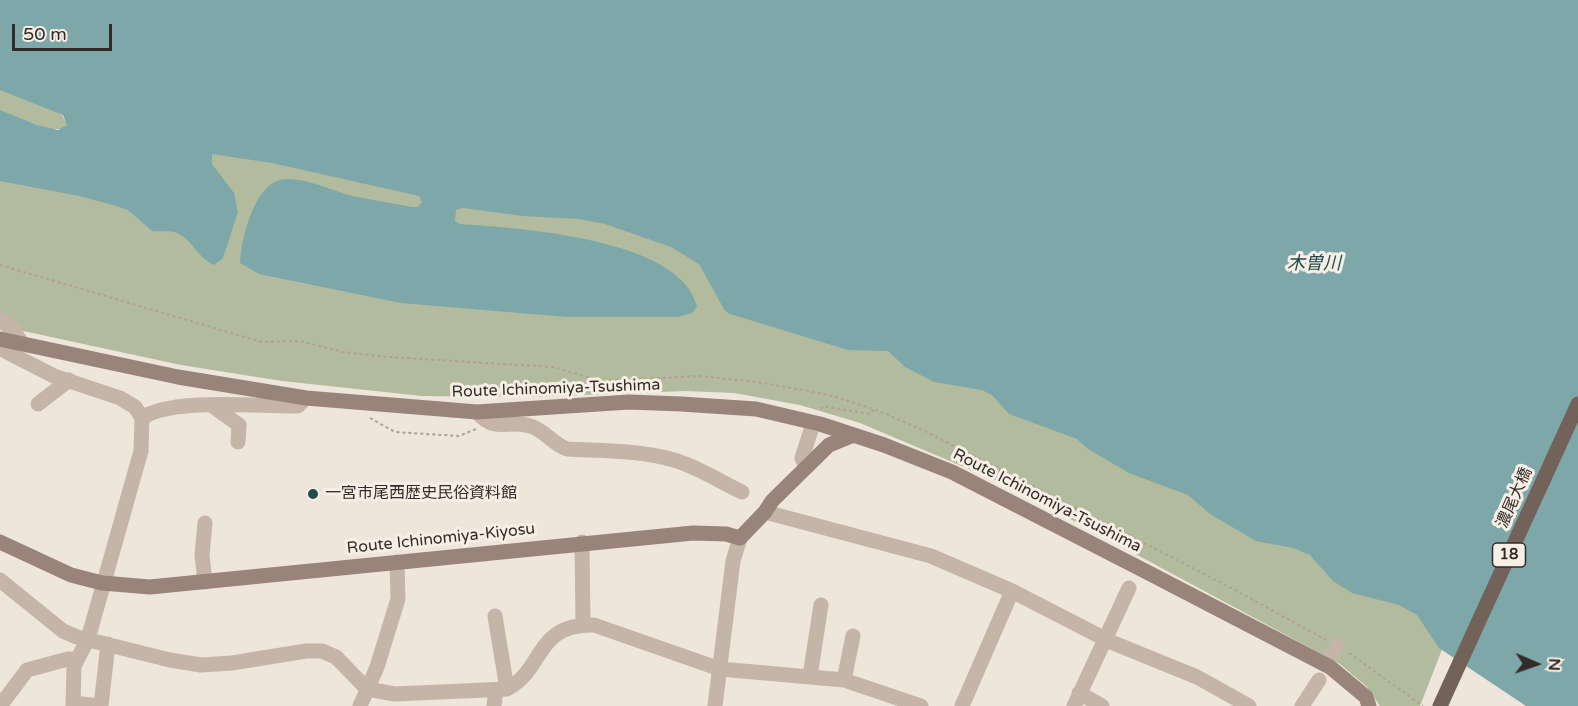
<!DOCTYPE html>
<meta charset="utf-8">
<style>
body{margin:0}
#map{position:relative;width:1578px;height:706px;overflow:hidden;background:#eee5db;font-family:"Varela Round",sans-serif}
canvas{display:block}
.north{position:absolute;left:1506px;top:634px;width:60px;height:60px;-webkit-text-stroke:4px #f7efe6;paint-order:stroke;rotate:92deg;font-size:16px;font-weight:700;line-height:24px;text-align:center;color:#332b27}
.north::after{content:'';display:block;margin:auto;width:21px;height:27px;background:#332b27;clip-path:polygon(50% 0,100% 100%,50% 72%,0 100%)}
.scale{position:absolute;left:12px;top:24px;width:100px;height:27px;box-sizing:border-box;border:3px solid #332b27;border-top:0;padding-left:8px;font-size:18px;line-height:21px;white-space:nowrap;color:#332b27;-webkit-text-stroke:4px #f7efe6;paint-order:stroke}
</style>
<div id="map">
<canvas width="1578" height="706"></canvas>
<div class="north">N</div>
<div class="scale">50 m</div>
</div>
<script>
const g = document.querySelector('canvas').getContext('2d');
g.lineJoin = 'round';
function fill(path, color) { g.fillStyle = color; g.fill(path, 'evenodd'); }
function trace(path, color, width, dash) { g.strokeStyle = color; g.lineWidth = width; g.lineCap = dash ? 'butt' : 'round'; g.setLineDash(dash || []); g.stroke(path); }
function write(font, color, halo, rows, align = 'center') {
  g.font = font + ' "Varela Round","Noto Sans JP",sans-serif'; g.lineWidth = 6; g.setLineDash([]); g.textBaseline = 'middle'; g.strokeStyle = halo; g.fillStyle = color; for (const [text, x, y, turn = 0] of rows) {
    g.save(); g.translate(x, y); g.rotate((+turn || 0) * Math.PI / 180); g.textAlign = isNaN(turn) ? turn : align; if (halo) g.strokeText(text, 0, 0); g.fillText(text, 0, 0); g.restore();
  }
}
const green = new Path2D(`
 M0,81L62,115L67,124L64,129H49L0,113Z
 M205,145L414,185L452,224L451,214L460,204L593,206L936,365L1290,536L1404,604L1417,612L1443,647L1420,706H1380L1367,687L1340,664L1009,486L860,423L800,405L734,393L685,391L528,397L422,396L282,381L181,365L0,326V161L206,169Z`);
const water = new Path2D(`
 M0,0H1578V706H1526L1439,648L1417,615L1399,605L1352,593L1333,581L1310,555L1293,548L1256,541L1210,514L1188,495L1129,473L1088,449L1077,439L1009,414L992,395L982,390L934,382L905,367L888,351L848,350L730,314L725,311L699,264L671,247L605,224L579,219L523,216L463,208L456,210L455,221L460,224C518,228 682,238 697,307L692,313L678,317H567L401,303L259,274L240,263C241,240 254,186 280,180C299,175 333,191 352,196C372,200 392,203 412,207H418L422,202L419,196L272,163L212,154V164L234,193L238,212L223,258L214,265C198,258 192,239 177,233C169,230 160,232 152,231L128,210L113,205L79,196L0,181V110L37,125L58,130L67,125L63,115L0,90Z`);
const path = new Path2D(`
 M0,265L262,342L300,341L343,352L389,357L553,367L601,381L700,376L757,382L825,394L874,409L927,432L1235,590L1326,640
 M821,409L823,406L870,414L874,409
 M370,418L395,432L459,436L476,429
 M1349,653L1423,706`);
const minor = new Path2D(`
 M0,320L14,331L21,342
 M0,344L5,351L54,376L120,398L135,407L142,418L141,451L88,639L74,666L73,706
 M38,404L69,380
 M211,405L239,425L238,442
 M477,412C496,434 508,419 530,426C545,430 552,444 567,449C601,451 641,450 674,460C698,467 719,481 742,492
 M142,418C172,397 259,407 298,406L306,398
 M806,467L802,458L811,430
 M765,512L931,556L1012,591L1111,642L1197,677L1249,706
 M205,523L202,555L205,582
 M582,542L583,624
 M0,580L63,631L77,637L170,660L201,665L232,663L306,651H322L336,657L367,689L395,694L507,689C546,668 534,624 594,625L720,669L844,680L921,706
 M495,616L507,689
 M1332,654L1337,646
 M810,676L821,605
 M844,680L853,636
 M1079,693L1102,706
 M73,703L99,706
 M0,706L27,670L68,659H77
 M101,706L108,644
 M360,706L377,667L398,599L397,562
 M494,706L496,690
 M962,706L1012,591
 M1074,706L1129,588
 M1302,706L1319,680`);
const tertiary = new Path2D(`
 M715,706L733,561L740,538`);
const secondary = new Path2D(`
 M0,339L178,377L306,398L477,412L629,402L681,404L756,409L820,424L884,445L952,472L1143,570L1330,667L1366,697L1369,706
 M0,542L71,575L102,583L150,587L693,533L726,534L740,538L765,512L772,501L829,445L851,436`);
const primary = new Path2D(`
 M1440,706L1578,404`);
const markers = [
 [313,494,6,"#224d4f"]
];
const shields = [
 [1509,555,33]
];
const shieldNames = [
 ["18",1509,555]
];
const streetNames = [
 ["Route Ichinomiya-Tsushima",556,389,-2],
 ["濃尾大橋",1515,498,-66],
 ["Route Ichinomiya-Tsushima",1047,501,27],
 ["Route Ichinomiya-Kiyosu",441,539,-6]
];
const poiNames = [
 ["一宮市尾西歴史民俗資料館",325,494]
];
const waterNames = [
 ["木曽川",1314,264]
];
fill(green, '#b2bb9d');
fill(water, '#7da7a8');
trace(path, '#b09f93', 2, [3, 3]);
trace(minor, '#c5b5a8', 15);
trace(tertiary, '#c5b5a8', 15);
trace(secondary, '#98847a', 15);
trace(primary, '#73625a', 15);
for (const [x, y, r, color] of markers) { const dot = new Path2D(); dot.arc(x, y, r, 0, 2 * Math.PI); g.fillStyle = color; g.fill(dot); trace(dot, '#f7efe6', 2); }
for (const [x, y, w] of shields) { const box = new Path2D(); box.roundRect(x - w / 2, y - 12, w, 24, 4.5); g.fillStyle = '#f7efe6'; g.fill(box); trace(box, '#332b27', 1.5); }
write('bold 15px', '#332b27', null, shieldNames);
write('16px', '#332b27', '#f7efe6', streetNames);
write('16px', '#332b27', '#f7efe6', poiNames, 'left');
write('italic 18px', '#224d4f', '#f7efe6', waterNames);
</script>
